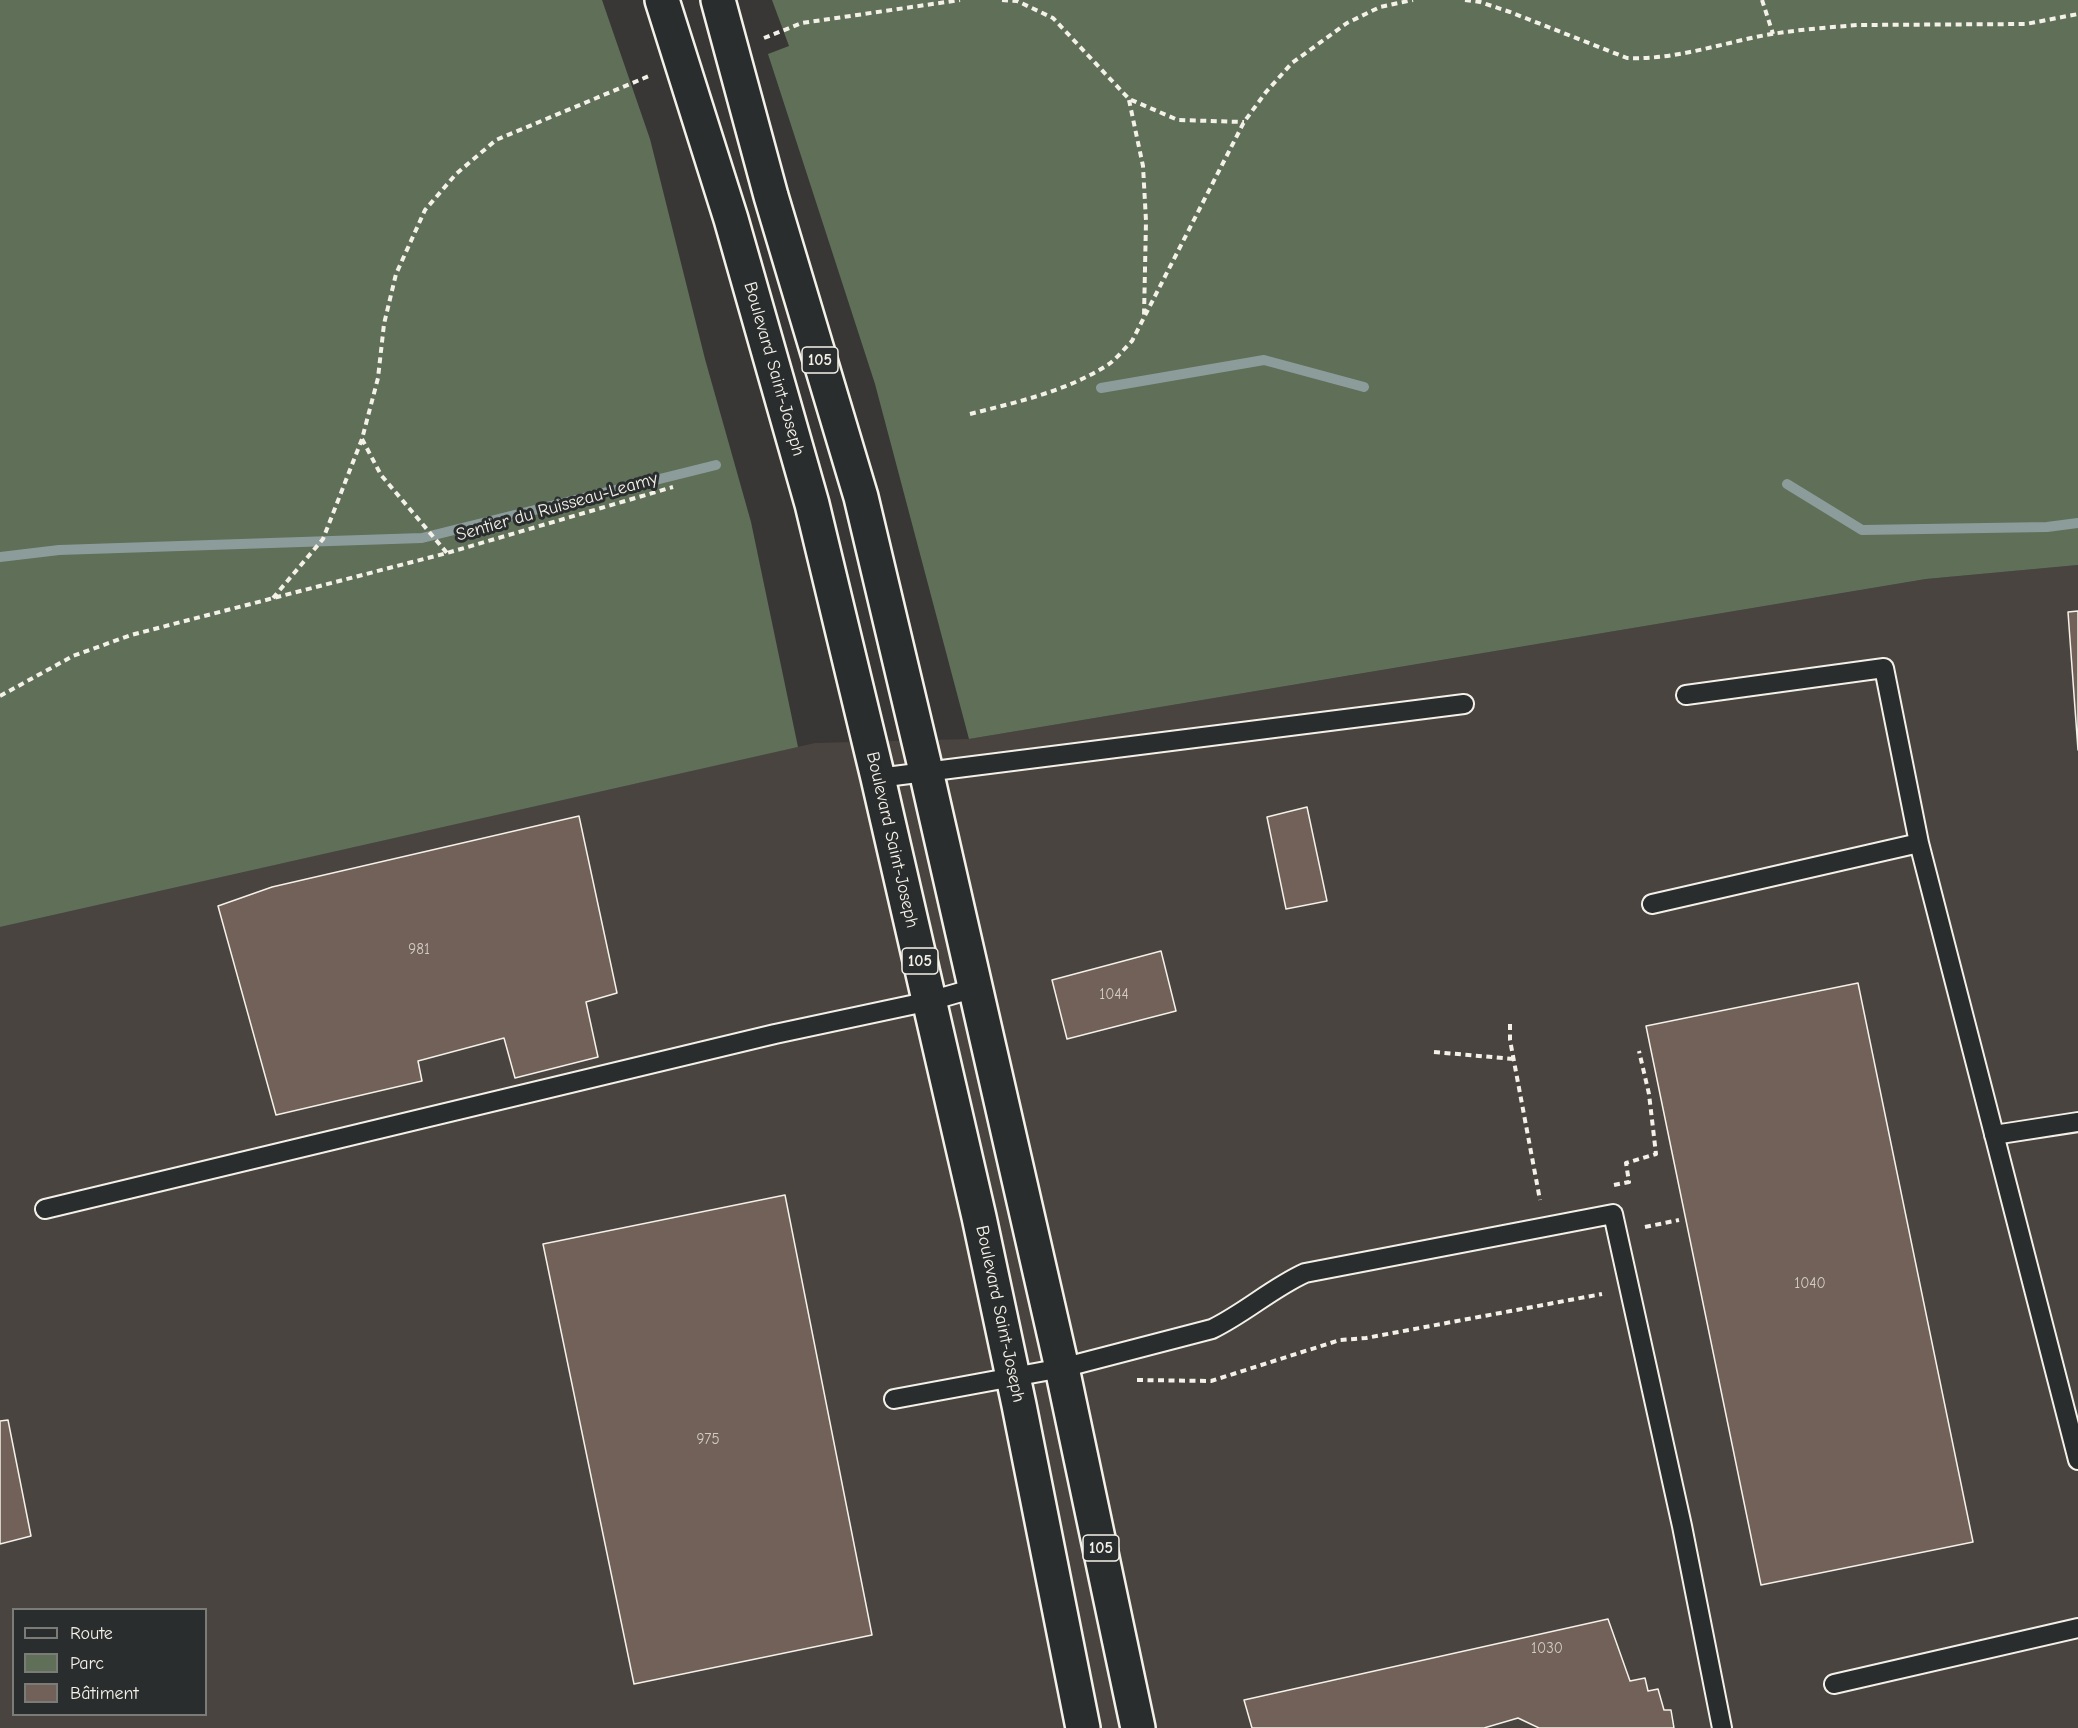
<!DOCTYPE html>
<meta charset="utf-8">
<style>
body{margin:0}
#map{position:relative;width:2078px;height:1728px;overflow:hidden;background:#383736;font-family:"Comic Neue",sans-serif}
canvas{display:block}
.legend{position:absolute;left:12px;top:1608px;width:195px;height:108px;box-sizing:border-box;background:#2a2d2e;border:2px solid #7b7b78;margin:0;padding:8px 10px;list-style:none;font-size:18px;color:#f4f1e8}
.legend li{display:flex;align-items:center;gap:12px;height:30px}
.legend b{width:30px;border:2px solid #7b7b78}
</style>
<div id="map">
<canvas width="2078" height="1728"></canvas>
<ul class="legend">
<li><b style="height:8px;background:#2a2d2e"></b>Route</li>
<li><b style="height:16px;background:#5f6f58"></b>Parc</li>
<li><b style="height:16px;background:#716158"></b>Bâtiment</li>
</ul>
</div>
<script>
const g = document.querySelector('canvas').getContext('2d');
g.lineJoin = 'round';
function fill(path, color) { g.fillStyle = color; g.fill(path, 'evenodd'); }
function trace(path, color, width, dash) { g.strokeStyle = color; g.lineWidth = width; g.lineCap = dash ? 'butt' : 'round'; g.setLineDash(dash || []); g.stroke(path); }
function write(font, color, halo, rows, align = 'center') {
  g.font = font + ' "Comic Neue",sans-serif'; g.lineWidth = 6; g.setLineDash([]); g.textBaseline = 'middle'; g.strokeStyle = halo; g.fillStyle = color; for (const [text, x, y, turn = 0] of rows) {
    g.save(); g.translate(x, y); g.rotate((+turn || 0) * Math.PI / 180); g.textAlign = isNaN(turn) ? turn : align; if (halo) g.strokeText(text, 0, 0); g.fillText(text, 0, 0); g.restore();
  }
}
const built = new Path2D(`
 M2078,565V1728H0V927L815,743L969,739L1926,579ZM14,1610H206V1714H14Z`);
const green = new Path2D(`
 M0,0H602L650,139L705,359L751,522L798,747L0,927Z
 M772,0H2078V565L1926,579L969,739L875,384L768,54L789,46Z`);
const stream = new Path2D(`
 M1101,388L1264,360L1364,387
 M1787,484L1862,530L2047,527L2078,523
 M0,557L59,550L422,538L716,465`);
const building = new Path2D(`
 M2078,611V750L2068,612Z
 M1307,807L1327,901L1286,909L1267,817Z
 M579,816L617,993L586,1002L598,1057L515,1078L504,1038L418,1061L422,1081L276,1115L218,906L272,887Z
 M1161,951L1176,1011L1067,1039L1052,980Z
 M1858,983L1973,1542L1761,1585L1646,1026Z
 M785,1195L872,1635L634,1684L543,1244Z
 M8,1420L31,1536L0,1544V1421Z
 M1608,1619L1630,1681L1645,1678L1648,1691L1658,1689L1664,1710H1671L1674,1728H1539L1518,1718L1484,1728H1252L1244,1700Z`);
const path = new Path2D(`
 M1002,0L1017,1L1053,18L1129,99L1178,120L1244,122
 M1465,0L1480,2L1510,12L1627,58C1671,60 1713,46 1756,37C1789,30 1824,28 1857,25L2026,24L2078,14
 M1762,0L1773,34
 M764,38L802,23L960,0
 M1129,100L1143,166L1146,221L1144,316
 M970,414C1017,402 1068,391 1109,364C1117,358 1124,349 1132,341L1244,122L1266,92L1292,63L1347,23L1380,7L1413,0
 M362,439L381,475L447,553
 M273,598L323,539L362,439L378,378L384,324L396,274L425,210L456,174L496,140L649,76
 M0,696L73,656L131,635L447,553L673,487
 M1510,1024V1040L1540,1200
 M1434,1052L1514,1059
 M1614,1185L1629,1182L1626,1163L1656,1154L1649,1094L1639,1051
 M1645,1227L1679,1220
 M1137,1380L1211,1381L1340,1340L1366,1338L1602,1294`);
const lane = new Path2D(`
 M1686,695L1884,668L1919,843
 M878,778L1464,704
 M1652,904L1919,843L2078,1460
 M1994,1135L2078,1122
 M45,1209L775,1034L930,1001L975,988
 M894,1399L1062,1368L1212,1329C1245,1313 1272,1288 1305,1273L1613,1214L1682,1526L1722,1728
 M1834,1684L2078,1628`);
const primary = new Path2D(`
 M662,0L731,219L812,504L878,778L979,1217L1019,1405L1083,1728
 M718,0L771,196L861,497L926,771L1062,1368L1138,1728`);
const numberNames = [
 ["981",419,950],
 ["1044",1114,995],
 ["1040",1810,1284],
 ["975",708,1440],
 ["1030",1547,1649]
];
const shields = [
 [820,360,36],
 [920,961,36],
 [1101,1548,36]
];
const shieldNames = [
 ["105",820,360],
 ["105",920,961],
 ["105",1101,1548]
];
const streetNames = [
 ["Boulevard Saint-Joseph",774,369,74],
 ["Sentier du Ruisseau-Leamy",557,507,-16],
 ["Boulevard Saint-Joseph",892,840,77],
 ["Boulevard Saint-Joseph",1000,1314,78]
];
fill(built, '#494440');
fill(green, '#5f6f58');
trace(stream, '#8c9c9b', 10);
fill(building, '#716158');
trace(building, '#f4f1e8', 1.5);
trace(lane, '#f4f1e8', 22);
trace(primary, '#f4f1e8', 38);
trace(path, '#f4f1e8', 4, [6, 4.5]);
trace(lane, '#2a2d2e', 18);
trace(primary, '#2a2d2e', 33);
write('15px', '#d3cdc4', null, numberNames);
for (const [x, y, w] of shields) { const box = new Path2D(); box.roundRect(x - w / 2, y - 13, w, 26, 4.5); g.fillStyle = '#2a2d2e'; g.fill(box); trace(box, '#f4f1e8', 1.5); }
write('bold 16px', '#f4f1e8', null, shieldNames);
write('18px', '#f4f1e8', '#2a2d2e', streetNames);
</script>
